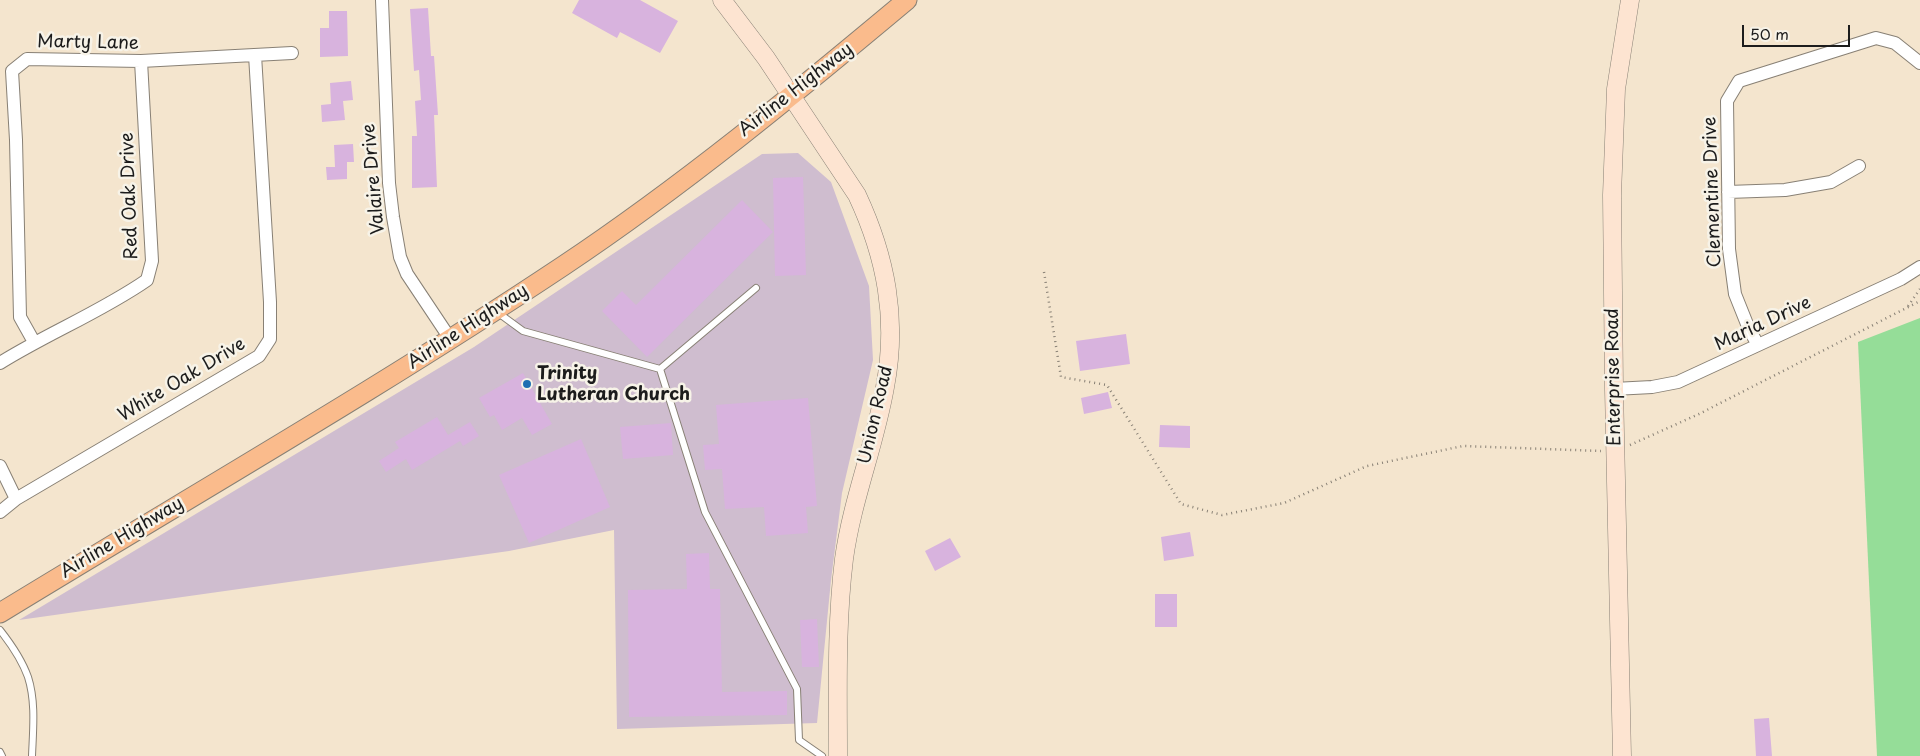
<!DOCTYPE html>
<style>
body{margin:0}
#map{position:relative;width:1920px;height:756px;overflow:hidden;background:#f4e5ce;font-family:"Playpen Sans",sans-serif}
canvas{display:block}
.scale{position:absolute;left:1742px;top:25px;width:108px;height:22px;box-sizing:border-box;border:2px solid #1c1c1c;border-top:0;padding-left:6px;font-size:15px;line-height:18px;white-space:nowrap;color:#1c1c1c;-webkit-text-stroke:4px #f7f3e8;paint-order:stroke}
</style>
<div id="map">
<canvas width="1920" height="756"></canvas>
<div class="scale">50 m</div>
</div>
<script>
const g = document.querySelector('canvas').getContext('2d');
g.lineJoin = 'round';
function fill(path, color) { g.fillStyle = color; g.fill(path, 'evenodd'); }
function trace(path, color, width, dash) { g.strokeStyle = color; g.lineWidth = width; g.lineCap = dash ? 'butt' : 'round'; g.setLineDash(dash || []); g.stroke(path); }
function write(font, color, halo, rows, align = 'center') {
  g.font = font + ' "Playpen Sans",sans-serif'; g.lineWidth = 5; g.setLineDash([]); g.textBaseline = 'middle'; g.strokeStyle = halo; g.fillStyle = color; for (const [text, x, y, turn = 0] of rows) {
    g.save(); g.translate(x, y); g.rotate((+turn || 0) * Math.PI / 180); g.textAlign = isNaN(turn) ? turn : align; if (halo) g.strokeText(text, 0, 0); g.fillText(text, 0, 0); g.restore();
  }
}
const industrial = new Path2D(`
 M798,153L831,182L869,286L873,360L842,493L831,580L817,723L617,729L614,530L509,551L19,620L474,347L762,154Z`);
const green = new Path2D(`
 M1920,318V756H1877L1858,342Z`);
const building = new Path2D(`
 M579,0H640L678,21L660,53L620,32L617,38L572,13Z
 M428,8L431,56H434L438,115H434L437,187L412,188V136H417L415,101L421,100L419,70L414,71L410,9Z
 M329,11H347L348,56L320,57V28H329Z
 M351,81L353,100L343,101L345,120L322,122L321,105L331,104L330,83Z
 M353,144L354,162H347V179L327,180L326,167H335L334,145Z
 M803,177L806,275L775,276L773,178Z
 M742,200L773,232L647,357L602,311L622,291L636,305Z
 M1126,334L1130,364L1080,371L1076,341Z
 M523,373L552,424L532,435L522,418L502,430L494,415L490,417L479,398Z
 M1108,392L1112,408L1084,414L1081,398Z
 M808,398L817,506L806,507L808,533L766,536L764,507L725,509L722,469L705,470L703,445L719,444L716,405Z
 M437,417L448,435L470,422L479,436L463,446L460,441L412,470L406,459L386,472L379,461L399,448L395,442Z
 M671,423L673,455L623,459L620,427Z
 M1160,425L1190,426V448L1159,447Z
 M581,439L610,507L529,543L499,475Z
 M1190,532L1194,556L1164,561L1161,537Z
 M950,538L961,557L935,571L925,551Z
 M709,553L710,589H720L722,692L787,691V715L629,717L628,590L687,589L686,554Z
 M1155,594H1177V627H1155Z
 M817,619L819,667H802L800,620Z
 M1769,718L1772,756H1756L1754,719Z`);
const path = new Path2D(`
 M1044,272L1061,377L1107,385L1181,504L1222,515L1284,503L1367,466L1463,446L1601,451
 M1908,306L1920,289
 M1630,445L1699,414L1920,301`);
const lane = new Path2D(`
 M497,312L523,331L660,369L705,512L797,689L799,740L822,756
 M660,369L756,288
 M0,630C11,644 22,660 28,677C36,702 33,730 32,756
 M0,752L2,756`);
const street = new Path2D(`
 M382,0L389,183L393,217L400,257L407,274L451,340
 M1728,192L1785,190L1831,182L1859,166
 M34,342L20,317L16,140L12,71L27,59L141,61L292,53
 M1758,345L1749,329L1735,294L1729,249L1727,101L1739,81L1876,38L1895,43L1920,63
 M0,363C48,333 101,312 147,280L152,261L141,61
 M1614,389L1652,387L1678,382L1901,279L1920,267
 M0,466L16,499
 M0,512L16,499L259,356L270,339V302L255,55`);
const secondary = new Path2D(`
 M722,0L766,58L857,195C886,257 898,319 885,387C875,445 852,500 844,559C836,624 838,691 838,756
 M1622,756L1614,389L1612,195L1616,89L1630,0`);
const primary = new Path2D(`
 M0,613C188,498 380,388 563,266C683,186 797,92 907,0`);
const markers = [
 [527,384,5,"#1f6fb2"]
];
const streetNames = [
 ["Marty Lane",88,43,1],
 ["Airline Highway",796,90,-38],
 ["Valaire Drive",374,179,-95],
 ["Clementine Drive",1713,192,-92],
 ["Red Oak Drive",130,196,-92],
 ["Maria Drive",1763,324,-25],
 ["Airline Highway",468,327,-33],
 ["Enterprise Road",1614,377,-91],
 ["White Oak Drive",182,380,-31],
 ["Union Road",876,415,-77],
 ["Airline Highway",122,538,-31]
];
const poiNames = [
 ["Trinity",537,374],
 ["Lutheran Church",537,395]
];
fill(industrial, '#cfbdcf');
fill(green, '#95dd98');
fill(building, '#d8b3de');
trace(lane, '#888075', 8);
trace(street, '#888075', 14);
trace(secondary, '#888075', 19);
trace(primary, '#888075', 21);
trace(path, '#888075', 2.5, [1, 4]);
trace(lane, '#fff', 6);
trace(street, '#fff', 12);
trace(secondary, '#fde4d1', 18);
trace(primary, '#fabb8c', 19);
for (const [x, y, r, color] of markers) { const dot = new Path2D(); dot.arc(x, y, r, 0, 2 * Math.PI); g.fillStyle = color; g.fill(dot); trace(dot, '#f7f3e8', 2); }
write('18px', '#1c1c1c', '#f7f3e8', streetNames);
write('bold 18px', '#1c1c1c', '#f7f3e8', poiNames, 'left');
</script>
